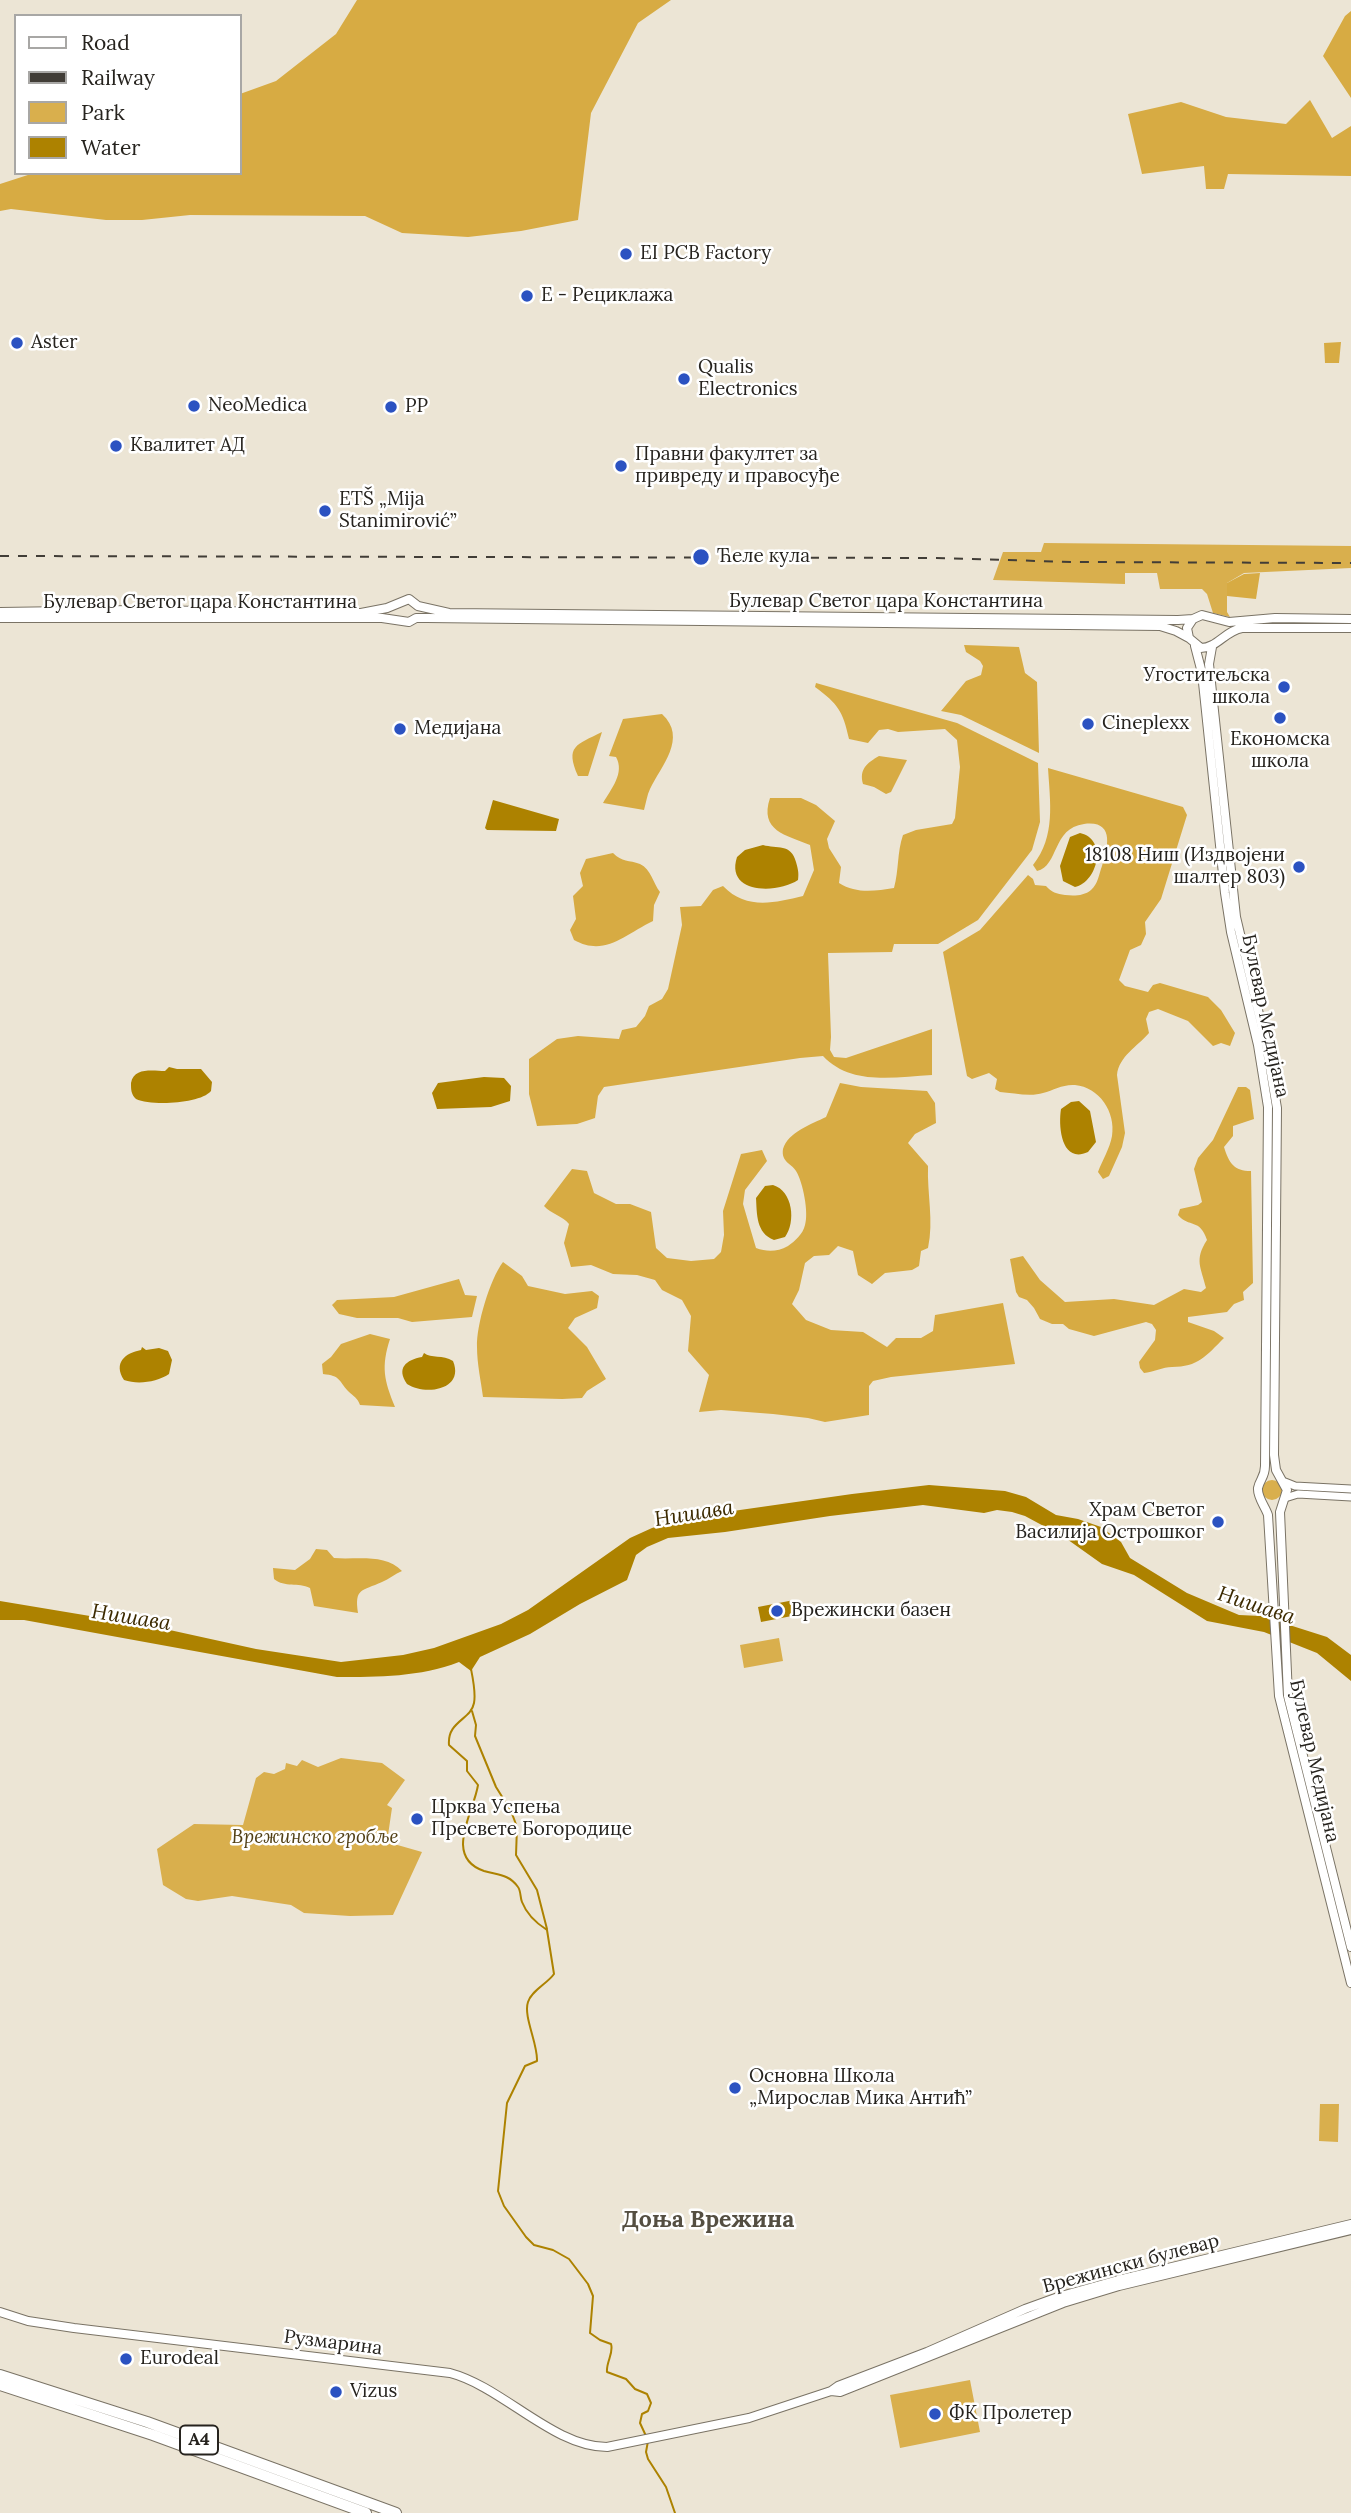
<!DOCTYPE html>
<meta charset="utf-8">
<style>
body{margin:0}
#map{position:relative;width:1351px;height:2513px;overflow:hidden;background:#ece5d5;font-family:Lora,serif}
canvas{display:block}
.legend{position:absolute;left:14px;top:14px;width:228px;height:161px;box-sizing:border-box;background:#fff;border:2px solid #a8a7a5;margin:0;padding:9px 12px;list-style:none;font-size:21px;color:#26231e}
.legend li{display:flex;align-items:center;gap:14px;height:35px}
.legend b{width:35px;border:2px solid #a8a7a5}
</style>
<div id="map">
<canvas width="1351" height="2513"></canvas>
<ul class="legend">
<li><b style="height:9px;background:#fff"></b>Road</li>
<li><b style="height:9px;background:#413d37"></b>Railway</li>
<li><b style="height:19px;background:#d9af4d"></b>Park</li>
<li><b style="height:19px;background:#ad8200"></b>Water</li>
</ul>
</div>
<script>
const g = document.querySelector('canvas').getContext('2d');
g.lineJoin = 'round';
function fill(path, color) { g.fillStyle = color; g.fill(path, 'evenodd'); }
function trace(path, color, width, dash) { g.strokeStyle = color; g.lineWidth = width; g.lineCap = dash ? 'butt' : 'round'; g.setLineDash(dash || []); g.stroke(path); }
function write(font, color, halo, rows, align = 'center') {
  g.font = font + ' Lora,serif'; g.lineWidth = 5; g.setLineDash([]); g.textBaseline = 'middle'; g.strokeStyle = halo; g.fillStyle = color; for (const [text, x, y, turn = 0] of rows) {
    g.save(); g.translate(x, y); g.rotate((+turn || 0) * Math.PI / 180); g.textAlign = isNaN(turn) ? turn : align; if (halo) g.strokeText(text, 0, 0); g.fillText(text, 0, 0); g.restore();
  }
}
const green = new Path2D(`
 M1044,543L1351,546V568L1244,573L1227,583V612L1230,617L1213,613L1207,594L1202,589H1160L1157,573H1125V584L993,580L1003,552H1041Z
 M1262 1490a10 10 0 1 1 20 0a10 10 0 1 1-20 0Z
 M779,1638L783,1661L744,1668L740,1645Z
 M341,1758L382,1763L405,1780L387,1805L392,1808L387,1842L422,1852L393,1915L350,1916L304,1913L291,1905L232,1896L198,1901L186,1899L163,1885L157,1849L194,1824L243,1825L256,1778L264,1772L274,1774L285,1769L286,1763L297,1766L302,1760L318,1767Z
 M1320,2104H1339L1338,2142L1319,2141Z
 M970,2380L980,2432L900,2448L890,2395Z`);
const forest = new Path2D(`
 M357,0H671L638,23L591,113L578,220L521,231L468,237L402,233L365,216L190,215L142,220H106L11,209L0,211V184L34,173H240V94L276,81L336,34Z
 M1351,11V98L1323,56L1345,16Z
 M1310,100L1332,138L1351,126V176L1228,174L1224,189H1206L1204,166L1142,174L1128,114L1181,102L1226,117L1286,124Z
 M1341,342L1339,363H1325L1324,343Z
 M1260,573L1256,599L1227,596V583L1244,574Z
 M964,645L1019,647L1025,673L1037,682L1039,753L961,715L941,711L966,681L981,675L983,666L980,661L966,652Z
 M816,683L957,723L1038,763L1040,822L1032,850L978,920L938,944H894L892,952L828,953L831,1037L830,1050L834,1057L846,1058L932,1029V1075C895,1077 851,1086 823,1056L800,1058L604,1087L598,1096L595,1118L577,1124L537,1126L529,1094V1059L557,1039L578,1036L619,1039L622,1030L636,1027L645,1016L649,1006L662,999L668,989L682,925L680,907L701,906L713,890L723,886C746,910 774,903 803,896L814,870L810,845C786,835 759,831 770,798H801L816,805L835,821L827,839L829,848L841,867L839,883C856,894 875,891 894,888C899,870 897,852 903,835L916,830L952,824L955,818L960,767L957,740L945,729L898,732L888,729L879,730L868,743L849,739C843,711 838,704 815,687Z
 M662,714C688,738 661,766 650,789C647,795 646,803 644,810L603,803C611,789 625,773 616,757L609,756L623,719Z
 M602,732L588,776H578C565,746 576,745 602,732Z
 M879,756L907,760L891,792L886,794L874,787L863,784C859,769 867,763 879,756Z
 M1048,768L1183,807L1187,815L1161,899L1145,922L1146,934L1141,945L1130,950L1119,980L1125,986L1148,992L1153,985L1160,983L1208,997L1221,1010L1235,1033L1230,1046L1221,1043L1213,1046L1188,1021L1158,1009L1149,1012L1146,1019L1149,1033C1137,1047 1119,1056 1117,1075L1125,1133L1122,1147L1109,1176L1103,1179L1098,1172C1102,1161 1110,1148 1112,1136C1116,1112 1099,1087 1075,1085C1063,1084 1054,1090 1043,1093C1031,1097 1013,1093 1000,1092L995,1089L997,1079L989,1073L972,1079L967,1076L943,952L980,930L1028,875L1033,879L1035,885L1046,886C1051,892 1057,894 1065,895C1074,896 1084,896 1091,890C1098,884 1099,874 1102,866C1108,847 1115,820 1084,824C1052,828 1059,866 1037,871L1033,865C1056,836 1050,802 1048,768Z
 M613,853C622,862 629,860 640,864C651,869 653,883 660,892L654,905L653,921C624,935 605,957 574,940L570,930L576,919L573,896L583,886L580,873L586,859Z
 M840,1083L861,1087L927,1091L935,1103L936,1123L915,1134L908,1143L928,1166C927,1194 934,1221 928,1248L921,1251L919,1266L912,1270L885,1273L872,1284L858,1275L853,1251L838,1246L829,1255L814,1256L805,1263L799,1290L792,1304L806,1320L831,1330L863,1332L887,1347L896,1338H921L933,1331L935,1315L1003,1303L1015,1364L891,1377L873,1381L869,1386V1415L825,1422L808,1418L773,1414L721,1410L699,1412L709,1375L688,1351L691,1316L682,1300L662,1290L655,1280L637,1275L613,1274L591,1265L571,1267L564,1243L569,1224C563,1216 551,1214 544,1206L572,1169L587,1171L594,1193L616,1204H630L651,1212L656,1248L667,1258L691,1261L714,1259L721,1252L724,1235L723,1211L741,1154L762,1150L767,1161L745,1190L743,1204L756,1248C767,1252 777,1252 788,1246C795,1241 803,1234 805,1225C809,1213 803,1182 796,1171C791,1163 781,1162 783,1149C788,1132 812,1124 826,1117Z
 M1238,1087H1246L1250,1090L1254,1119L1233,1126V1136L1224,1147C1229,1163 1234,1171 1251,1171L1253,1283L1243,1292L1244,1300L1234,1304L1227,1312L1188,1317V1322L1214,1331L1224,1338C1206,1356 1198,1367 1172,1367C1163,1367 1153,1372 1144,1373L1140,1368L1139,1362L1155,1340L1156,1330L1152,1324L1146,1322L1094,1336L1069,1329L1063,1324H1052L1040,1319L1034,1308L1027,1300L1019,1297L1016,1292L1010,1259L1023,1256L1040,1280L1065,1302L1114,1299L1154,1305L1184,1289L1201,1292L1206,1288C1201,1267 1194,1260 1207,1240C1200,1218 1189,1228 1178,1215L1180,1209L1198,1205L1202,1202L1194,1169L1198,1158L1213,1140Z
 M503,1262L522,1276L528,1286L565,1294L592,1291L599,1296L597,1308L575,1318L568,1328L587,1347L606,1379L587,1391L582,1398L562,1399L483,1397C481,1381 477,1364 477,1347C476,1326 490,1279 503,1262Z
 M459,1279L465,1295L477,1296L472,1317L412,1322L398,1318H357L339,1314L332,1305L337,1300L394,1297Z
 M370,1334L390,1339C381,1367 384,1380 395,1407L360,1405C357,1397 354,1397 348,1391C338,1380 341,1376 323,1374L322,1364L331,1357L341,1344Z
 M316,1549L327,1550L334,1558C357,1560 385,1553 402,1571C395,1574 389,1579 382,1582C362,1591 354,1588 358,1613L314,1606L310,1588C298,1582 285,1588 274,1579L273,1568L295,1570L310,1559Z`);
const water = new Path2D(`
 M493,800L559,819L556,831L487,830L485,828Z
 M1080,833C1108,839 1098,882 1075,887L1063,881L1060,866L1070,837Z
 M763,845C777,849 791,843 796,862C798,869 799,873 798,880C777,894 725,894 737,857L745,850Z
 M169,1067L177,1069H201L212,1082L211,1091C200,1104 151,1106 136,1099C131,1094 131,1090 131,1083C134,1067 153,1071 165,1071Z
 M484,1077L504,1078L511,1086L510,1101L491,1107L437,1109L432,1093L438,1083Z
 M1079,1101L1090,1111L1096,1142L1088,1152C1062,1164 1058,1128 1061,1109L1071,1102Z
 M773,1185C793,1191 796,1222 785,1237L774,1240C756,1233 757,1214 756,1198L765,1186Z
 M142,1347L146,1350L159,1348L168,1351L172,1360L169,1374C157,1382 138,1385 124,1380C113,1363 125,1353 141,1350Z
 M424,1353C431,1359 443,1354 453,1361C465,1390 425,1396 407,1384C396,1368 406,1360 422,1357Z
 M929,1485L1005,1491L1026,1497L1056,1515L1078,1519L1101,1527L1121,1542L1130,1558L1187,1593L1239,1615L1261,1616L1327,1637L1351,1655V1681L1317,1653L1264,1632L1207,1621L1134,1575L1102,1564L1064,1537L1025,1516L1012,1512L997,1510L984,1513L923,1505L830,1516L725,1532L668,1538L647,1547L636,1555L627,1580L580,1604L530,1634L480,1657L471,1671L459,1662C420,1677 379,1677 337,1677L24,1620H0V1601L156,1627L256,1649L341,1662L403,1655L434,1648L501,1624L528,1610L630,1538L652,1528L684,1518L852,1494Z
 M794,1600L797,1615L761,1622L758,1607Z`);
const stream = new Path2D(`
 M471,1669C473,1679 476,1693 474,1703C471,1720 447,1721 449,1745L467,1761V1771L478,1785C474,1812 443,1857 484,1871C497,1875 509,1874 518,1887C521,1891 520,1897 522,1902C527,1915 536,1923 547,1930L554,1974C547,1984 532,1990 528,2002C523,2016 538,2044 537,2061L525,2066L507,2103L498,2191L504,2206L526,2237L534,2245L553,2250L569,2259L588,2284L593,2296L590,2333L600,2340L611,2344C614,2353 606,2362 607,2372L626,2379L635,2389L647,2394L651,2403L648,2411L642,2414L640,2423L646,2436
 M472,1711L476,1725L475,1736L496,1787L511,1811L517,1827L516,1855L537,1890L547,1929
 M648,2441L646,2452L648,2459L666,2487L675,2513`);
const tertiary = new Path2D(`
 M1285,1482L1295,1486L1351,1489
 M1285,1498L1298,1494L1351,1497`);
const secondary = new Path2D(`
 M0,612L132,610L361,613L387,608L409,599L418,606L449,613L1178,620L1193,619L1202,615L1229,622L1275,618L1351,619
 M0,618H382L409,622L416,618H427L1160,626L1176,631L1189,638
 M1193,619L1187,628L1189,638L1201,648C1217,648 1225,631 1242,628H1351
 M1195,646L1202,673L1225,893L1231,932L1258,1045L1268,1107L1265,1466C1265,1477 1260,1479 1258,1488C1257,1497 1265,1506 1268,1515L1279,1696L1351,1983
 M1212,647L1209,664L1236,917L1266,1044L1277,1108L1274,1455L1276,1470L1287,1490L1280,1512L1288,1696L1351,1947
 M0,2312L28,2321L74,2328L450,2373C503,2387 553,2447 607,2447L749,2418L831,2391L840,2392L1063,2303L1119,2286L1351,2230
 M831,2391L838,2386L927,2352L1025,2309L1061,2296L1118,2280L1351,2224`);
const motorway = new Path2D(`
 M0,2375L147,2422L396,2513
 M0,2385L153,2435L366,2513`);
const rail = new Path2D(`
 M0,556L935,558L1074,562L1351,563`);
const markers = [
 [626,254,7,"#2b52c1"],
 [527,296,7,"#2b52c1"],
 [17,343,7,"#2b52c1"],
 [684,379,7,"#2b52c1"],
 [194,406,7,"#2b52c1"],
 [391,407,7,"#2b52c1"],
 [116,446,7,"#2b52c1"],
 [621,466,7,"#2b52c1"],
 [325,511,7,"#2b52c1"],
 [701,557,9,"#2b52c1"],
 [1284,687,7,"#2b52c1"],
 [1280,718,7,"#2b52c1"],
 [1088,724,7,"#2b52c1"],
 [400,729,7,"#2b52c1"],
 [1299,867,7,"#2b52c1"],
 [1218,1522,7,"#2b52c1"],
 [777,1611,7,"#2b52c1"],
 [417,1819,7,"#2b52c1"],
 [735,2088,7,"#2b52c1"],
 [126,2359,7,"#2b52c1"],
 [336,2392,7,"#2b52c1"],
 [935,2414,7,"#2b52c1"]
];
const shields = [
 [199,2440,38]
];
const shieldNames = [
 ["A4",199,2440]
];
const poiNames = [
 ["EI PCB Factory",640,254],
 ["Е - Рециклажа",541,296],
 ["Aster",31,343],
 ["Qualis",698,368],
 ["Electronics",698,390],
 ["NeoMedica",208,406],
 ["PP",405,407],
 ["Квалитет АД",130,446],
 ["Правни факултет за",635,455],
 ["привреду и правосуђе",635,477],
 ["ETŠ „Mija",339,500],
 ["Stanimirović”",339,522],
 ["Ћеле кула",717,557],
 ["Угоститељска",1270,676,"right"],
 ["школа",1270,698,"right"],
 ["Cineplexx",1102,724],
 ["Медијана",414,729],
 ["Економска",1280,740,"center"],
 ["школа",1280,762,"center"],
 ["18108 Ниш (Издвојени",1285,856,"right"],
 ["шалтер 803)",1285,878,"right"],
 ["Храм Светог",1204,1511,"right"],
 ["Василија Острошког",1204,1533,"right"],
 ["Врежински базен",791,1611],
 ["Црква Успења",431,1808],
 ["Пресвете Богородице",431,1830],
 ["Основна Школа",749,2077],
 ["„Мирослав Мика Антић”",749,2099],
 ["Eurodeal",140,2359],
 ["Vizus",350,2392],
 ["ФК Пролетер",949,2414]
];
const streetNames = [
 ["Булевар Светог цара Константина",886,602],
 ["Булевар Светог цара Константина",200,603],
 ["Булевар Медијана",1265,1016,78],
 ["Булевар Медијана",1314,1761,77],
 ["Врежински булевар",1131,2264,-15],
 ["Рузмарина",333,2343,7]
];
const parkNames = [
 ["Врежинско гробље",315,1838]
];
const waterNames = [
 ["Нишава",694,1514,-9],
 ["Нишава",1256,1606,18],
 ["Нишава",131,1618,9]
];
const quarterNames = [
 ["Доња Врежина",708,2220]
];
fill(green, '#d9af4d');
fill(forest, '#d7ab43');
fill(water, '#ad8200');
trace(stream, '#ad8200', 2);
trace(tertiary, '#7a7365', 9);
trace(secondary, '#7a7365', 10);
trace(motorway, '#7a7365', 12);
trace(tertiary, '#fff', 7);
trace(secondary, '#fff', 8);
trace(motorway, '#fff', 10);
trace(rail, '#413d37', 2, [9, 9]);
for (const [x, y, r, color] of markers) { const dot = new Path2D(); dot.arc(x, y, r, 0, 2 * Math.PI); g.fillStyle = color; g.fill(dot); trace(dot, '#fff', 2.5); }
for (const [x, y, w] of shields) { const box = new Path2D(); box.roundRect(x - w / 2, y - 14.5, w, 29, 5); g.fillStyle = '#fff'; g.fill(box); trace(box, '#26231e', 2); }
write('bold 18px', '#26231e', null, shieldNames);
write('19px', '#26231e', '#fff', poiNames, 'left');
write('19px', '#26231e', '#fff', streetNames);
write('italic 19px', '#524016', '#fff', parkNames);
write('italic 21px', '#3c2a00', '#fff', waterNames);
write('bold 23px', '#544e41', '#fff', quarterNames);
</script>
